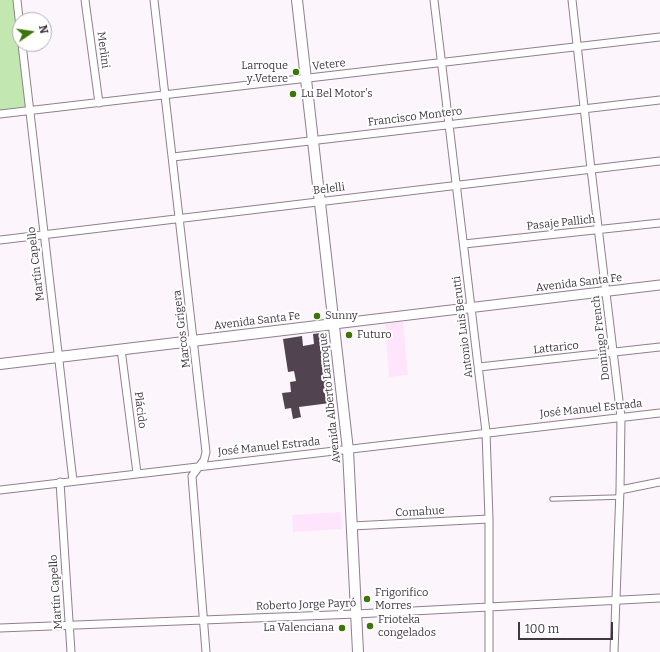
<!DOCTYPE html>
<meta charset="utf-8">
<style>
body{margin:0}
#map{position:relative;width:660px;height:652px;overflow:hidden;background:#fdf5fc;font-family:Bitter,serif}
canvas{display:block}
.north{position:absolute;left:12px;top:12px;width:40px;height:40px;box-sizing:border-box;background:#fff;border:1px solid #b2afb2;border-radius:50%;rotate:77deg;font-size:11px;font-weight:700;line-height:16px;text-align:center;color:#3f383f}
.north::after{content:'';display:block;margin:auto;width:14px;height:18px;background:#3c7508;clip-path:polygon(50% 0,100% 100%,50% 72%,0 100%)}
.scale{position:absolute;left:518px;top:622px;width:95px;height:18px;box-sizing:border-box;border:2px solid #3f383f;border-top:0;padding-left:5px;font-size:12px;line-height:14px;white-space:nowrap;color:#3f383f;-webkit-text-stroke:3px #fff;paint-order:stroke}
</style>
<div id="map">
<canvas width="660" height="652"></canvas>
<div class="north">N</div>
<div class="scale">100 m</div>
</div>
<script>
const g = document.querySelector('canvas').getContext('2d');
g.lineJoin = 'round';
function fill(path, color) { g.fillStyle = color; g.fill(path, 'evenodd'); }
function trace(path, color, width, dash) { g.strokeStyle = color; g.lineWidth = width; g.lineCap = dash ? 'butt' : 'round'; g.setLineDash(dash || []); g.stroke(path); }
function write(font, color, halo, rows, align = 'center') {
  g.font = font + ' Bitter,serif'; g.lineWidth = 4; g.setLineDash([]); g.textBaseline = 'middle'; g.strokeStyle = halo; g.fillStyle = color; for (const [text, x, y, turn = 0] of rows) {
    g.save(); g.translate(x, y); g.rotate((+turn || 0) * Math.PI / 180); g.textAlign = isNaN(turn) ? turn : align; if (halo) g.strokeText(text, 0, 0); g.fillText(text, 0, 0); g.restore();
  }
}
const built = new Path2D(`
 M403,321L408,375L389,377L385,324Z
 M341,512L342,529L293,532L292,515Z`);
const green = new Path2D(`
 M0,0H17L20,27V44L30,111L0,114Z`);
const building = new Path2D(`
 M321,333L330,403L299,407L301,417L293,419L291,408L285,409L282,393L291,392L290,382L296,381L294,371L288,372L283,339L302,336L303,346L314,344L313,334Z`);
const service = new Path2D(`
 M552,499L620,497`);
const minor = new Path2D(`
 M17,0L20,27
 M85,0L99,103
 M154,0L206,452L204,460L192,476L206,652
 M434,0L486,432L489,519V652
 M572,0L591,169L621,417L620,490L614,652
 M22,44L73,481
 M0,114L660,37
 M173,157L660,100
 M0,240L660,161
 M464,244L660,223
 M121,349L137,473
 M479,367L660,347
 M60,482L71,652
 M0,490L660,413
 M620,490L660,482
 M352,526L489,519
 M0,628L356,614L660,598`);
const tertiary = new Path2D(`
 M334,324L660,285`);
const secondary = new Path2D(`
 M297,0L348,450L358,652
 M0,364L334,324`);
const markers = [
 [296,72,4,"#3c7508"],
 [293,94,4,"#3c7508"],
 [317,316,4,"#3c7508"],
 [349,335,4,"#3c7508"],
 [367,599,4,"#3c7508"],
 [370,626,4,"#3c7508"],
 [342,628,4,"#3c7508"]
];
const streetNames = [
 ["Merlini",103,50,82],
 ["Vetere",329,65,-7],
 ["Francisco Montero",415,117,-7],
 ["Belelli",329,189,-7],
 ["Pasaje Pallich",561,223,-6],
 ["Martín Capello",36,264,-97],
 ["Avenida Santa Fe",579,283,-7],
 ["Avenida Santa Fe",257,321,-7],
 ["Antonio Luis Berutti",463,327,-97],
 ["Marcos Grigera",182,329,-97],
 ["Domingo French",601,338,-97],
 ["Lattarico",556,348,-6],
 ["Avenida Alberto Larroque",330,398,-96],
 ["José Manuel Estrada",591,409,-6],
 ["Plácido",140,410,83],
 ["José Manuel Estrada",269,447,-6],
 ["Comahue",420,512,-3],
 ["Martín Capello",56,592,-94],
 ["Roberto Jorge Payró",306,605,-2]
];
const poiNames = [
 ["Larroque",288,66,"right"],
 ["y Vetere",288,79,"right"],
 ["Lu Bel Motor's",301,94],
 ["Sunny",325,316],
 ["Futuro",357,335],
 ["Frigorifico",375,593],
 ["Morres",375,606],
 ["Frioteka",378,620],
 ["congelados",378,633],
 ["La Valenciana",334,628,"right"]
];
fill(built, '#fee5fc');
fill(green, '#c3e7b0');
fill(building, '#524351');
trace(service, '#907f8f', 5.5);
trace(minor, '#907f8f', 9);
trace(tertiary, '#907f8f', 11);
trace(secondary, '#907f8f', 12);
trace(service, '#fff', 3.5);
trace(minor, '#fff', 7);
trace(tertiary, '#fff', 9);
trace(secondary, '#fff', 10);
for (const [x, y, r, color] of markers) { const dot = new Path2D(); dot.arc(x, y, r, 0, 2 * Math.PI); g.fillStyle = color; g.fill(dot); trace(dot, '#fff', 1.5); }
write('11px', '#3f383f', '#fff', streetNames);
write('11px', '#3f383f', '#fff', poiNames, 'left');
</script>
